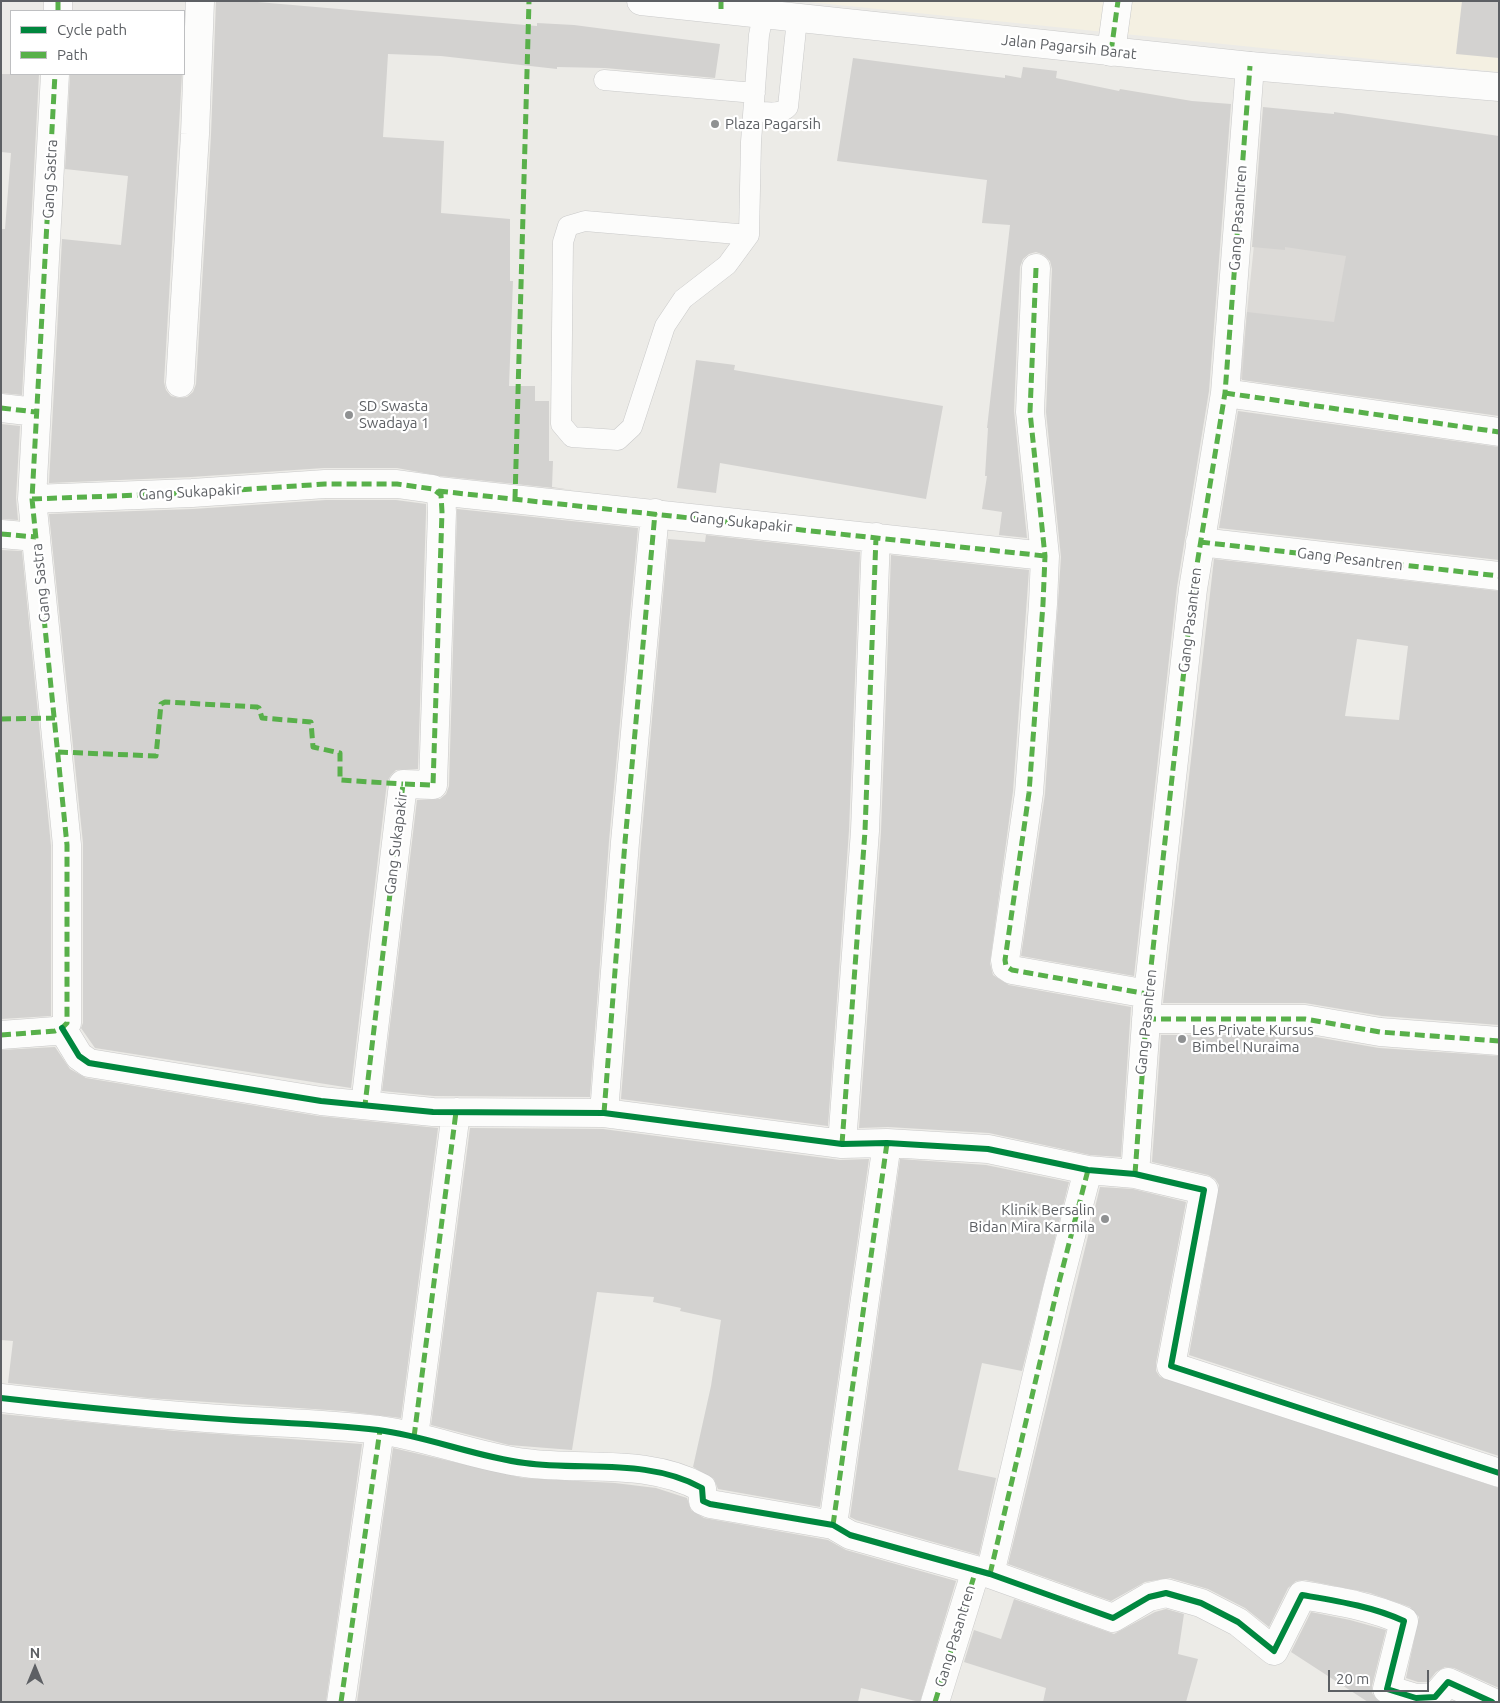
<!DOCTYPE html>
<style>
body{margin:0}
#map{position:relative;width:1500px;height:1703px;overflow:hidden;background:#ecebe7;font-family:Ubuntu,sans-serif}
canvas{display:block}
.frame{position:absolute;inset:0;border:2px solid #5d6064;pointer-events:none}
.legend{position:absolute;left:10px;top:10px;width:175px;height:65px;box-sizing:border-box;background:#fff;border:1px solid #bebfc1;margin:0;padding:6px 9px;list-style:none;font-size:15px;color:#5d6064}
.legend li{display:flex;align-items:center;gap:10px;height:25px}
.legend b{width:25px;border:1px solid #bebfc1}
.north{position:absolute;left:10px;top:1643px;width:50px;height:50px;-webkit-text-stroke:4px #fff;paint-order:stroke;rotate:0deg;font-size:14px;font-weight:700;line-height:20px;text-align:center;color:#5d6064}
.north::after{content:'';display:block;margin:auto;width:18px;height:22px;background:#5d6064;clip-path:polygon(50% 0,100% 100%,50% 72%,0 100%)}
.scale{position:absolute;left:1328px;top:1670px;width:101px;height:22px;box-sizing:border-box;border:2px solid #5d6064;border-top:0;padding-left:6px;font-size:15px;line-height:18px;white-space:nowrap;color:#5d6064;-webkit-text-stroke:4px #fff;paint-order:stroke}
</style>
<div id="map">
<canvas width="1500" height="1703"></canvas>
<div class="frame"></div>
<ul class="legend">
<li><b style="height:6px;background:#00873e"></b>Cycle path</li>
<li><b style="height:6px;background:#58b04a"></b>Path</li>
</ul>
<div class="north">N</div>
<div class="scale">20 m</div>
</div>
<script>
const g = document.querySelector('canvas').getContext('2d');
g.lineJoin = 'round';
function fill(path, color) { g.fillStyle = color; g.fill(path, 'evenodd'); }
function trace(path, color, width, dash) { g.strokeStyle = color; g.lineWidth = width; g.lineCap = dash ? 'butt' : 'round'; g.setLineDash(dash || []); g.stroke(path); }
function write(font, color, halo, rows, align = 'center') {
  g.font = font + ' Ubuntu,sans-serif'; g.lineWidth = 4.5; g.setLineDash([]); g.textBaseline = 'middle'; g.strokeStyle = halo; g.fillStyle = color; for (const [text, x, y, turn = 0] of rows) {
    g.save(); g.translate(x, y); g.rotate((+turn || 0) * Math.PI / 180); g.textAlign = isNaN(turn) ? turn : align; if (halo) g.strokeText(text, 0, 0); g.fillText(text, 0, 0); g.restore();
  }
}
const commercial = new Path2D(`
 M799,1H1499V72Z`);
const industrial = new Path2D(`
 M1276,163L1499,415L1240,379L1261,178Z`);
const building = new Path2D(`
 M216,1H246L537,26V23L574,25L720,44L715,78L605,68L557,67V69L441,56L388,54L383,137L444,141L441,213L510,219V281H513L509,386H535V401H549V461H553L552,487L572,490L440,476L397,468H324L191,477L49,483L62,239L121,245L128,176L65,169L70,74H182L164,382L166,390L171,396L179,398L187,397L193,392L196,384L211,135Z
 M1462,1H1499V58L1456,54Z
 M853,58L1005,78V75L1021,78L1023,67L1057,71L1056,78L1119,91L1120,89L1192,101L1231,104L1209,391L1177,587L1134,976L1021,956L1045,794L1061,557L1046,412L1052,269L1050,261L1044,255L1036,252L1029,254L1023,259L1020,267L1014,411L1027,538L999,535L1002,512L982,509L987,476H985L988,428H987L1010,225L982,223L987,180L837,161Z
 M1,74H39L22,395L1,393V229H5L11,153L1,152Z
 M1263,107L1334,114V112L1499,136V416L1242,380L1247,312L1334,322L1346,256L1285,247V250L1252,247Z
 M696,360L735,365L734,370L943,406L926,499L720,463L716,493L677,488Z
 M1238,411L1499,447V560L1219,528Z
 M1,424L20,426L16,498L18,520L1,519Z
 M326,500H396L426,504V512L418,769L396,770L391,775L387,782L351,1088L95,1048L81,1028L83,1023V843L49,514L193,509Z
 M457,509L638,528L609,841L590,1097L434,1096L382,1091L417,800L440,799L446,794L449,786Z
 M706,535L860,552L849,830L828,1126L621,1099L641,843L668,539L705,542Z
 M1,550L22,551L51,846V1016L1,1019Z
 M891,555L1029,570L1013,791L990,963L993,975L1009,985L1131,1007L1121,1157L1090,1155L989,1133L888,1127L859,1128L881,832Z
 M1214,559L1499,591V1025L1382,1016L1305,1003H1163ZM1357,639L1408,646L1399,720L1345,716Z
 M1161,1035H1304L1379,1048L1499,1056V1456L1189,1355L1219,1185L1215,1179L1208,1175L1152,1162Z
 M55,1047L70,1069L86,1078L318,1116L438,1128L401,1418L343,1411L148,1398L8,1383L13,1341L1,1340V1050Z
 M470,1128L603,1129L840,1160L869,1159L820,1507L718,1489L714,1479L693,1467L711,1386L721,1320L680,1311L681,1308L653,1302L654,1297L597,1292L572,1450L509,1445L431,1425Z
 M900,1159L986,1165L1069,1182L1022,1371L982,1363L958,1470L996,1478L979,1555L856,1520L850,1517Z
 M1100,1187L1133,1189L1186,1202L1156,1363V1371L1160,1377L1499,1488V1688L1454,1668L1445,1667L1436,1672L1428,1682H1418L1406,1678L1419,1617L1410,1607L1370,1593L1305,1580L1296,1581L1288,1588L1269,1627L1245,1608L1208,1589L1170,1578L1145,1582L1111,1601L1008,1564Z
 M1,1414L175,1431L362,1444L326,1702H1Z
 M393,1448L523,1478L615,1483L656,1488L687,1498L691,1510L704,1518L828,1540L846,1550L956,1581L920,1702L861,1688L858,1702H357Z
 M1014,1599L1114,1634L1155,1612L1166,1609L1184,1614L1178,1654L1198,1659L1186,1702H1043L1046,1688L964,1662L974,1630L1001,1639Z
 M1311,1612L1350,1620L1386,1630L1372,1686V1693L1379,1702H1368L1291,1652Z`);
const service = new Path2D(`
 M604,80L755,93
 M754,111C765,112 780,116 788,107L797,19
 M749,235L585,221L568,226L563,242L561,424L572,437L618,440L632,427L665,326L683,299L727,265L749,235L751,142L759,35L763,15`);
const minor = new Path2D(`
 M58,11V1
 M1111,52L1118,1
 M1036,268L1030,412L1045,556L1043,604L1029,793L1005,960L1006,966L1012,970L1148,994
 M180,383L195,134L200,1
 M1225,393L1499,432
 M1,408L36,412
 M438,491L1045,556
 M32,499L192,493L325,484H397L433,489L441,495L442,512L433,785L403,784L365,1105
 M1,534L36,537
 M1200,542L1499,576
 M1146,1019H1305L1380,1032L1499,1041
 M62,1028L79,1056L89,1063L321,1101L433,1112L604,1113L842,1144L887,1143L988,1149L1088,1170L1135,1174L1204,1190L1171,1366L1499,1473
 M1,1035L55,1031L62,1028L67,1023V845L32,499L55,74
 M604,1113L625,842L655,513
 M842,1144L865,831L876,537
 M1135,1174L1148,994L1193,589L1225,393L1250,66
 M1,1398C79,1407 157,1415 234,1420C282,1423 330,1424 378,1430C427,1436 476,1457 525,1463C584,1471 648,1458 702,1488L703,1501L710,1504L833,1525L850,1535L990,1574L1113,1618L1149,1597L1166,1593L1201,1603L1238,1622L1274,1651L1302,1595C1337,1601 1371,1606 1404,1621L1387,1689L1416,1698L1435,1697L1448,1682L1492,1702
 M414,1437L456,1112
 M833,1525L887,1143
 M990,1574L1057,1290L1088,1170
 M341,1702L380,1430
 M935,1702L976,1570`);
const tertiary = new Path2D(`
 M641,1L1250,66L1499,87`);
const quiet = new Path2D(`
 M721,9V1
 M58,11V1
 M1111,52L1118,1
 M1036,268L1030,412L1045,556L1043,604L1029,793L1005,960L1006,966L1012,970L1148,994
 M1225,393L1499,432
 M1,408L36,412
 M438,491L1045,556
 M32,499L192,493L325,484H397L433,489L441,495L442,512L433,785L403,784L365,1105
 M515,499L529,1
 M1,534L36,537
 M1200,542L1499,576
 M1,719L55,718
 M58,752L156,756L161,704L165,702L257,707L259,708L262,718L311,722L313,747L340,753V780L403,784
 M1146,1019H1305L1380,1032L1499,1041
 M1,1035L55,1031L62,1028L67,1023V845L32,499L55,74
 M604,1113L625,842L655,513
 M842,1144L865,831L876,537
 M1135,1174L1148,994L1193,589L1225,393L1250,66
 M414,1437L456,1112
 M833,1525L887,1143
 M990,1574L1057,1290L1088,1170
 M341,1702L380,1430
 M935,1702L976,1570`);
const cycleway = new Path2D(`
 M62,1028L79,1056L89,1063L321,1101L433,1112L604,1113L842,1144L887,1143L988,1149L1088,1170L1135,1174L1204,1190L1171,1366L1499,1473
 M1,1398C79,1407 157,1415 234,1420C282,1423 330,1424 378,1430C427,1436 476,1457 525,1463C584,1471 648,1458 702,1488L703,1501L710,1504L833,1525L850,1535L990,1574L1113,1618L1149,1597L1166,1593L1201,1603L1238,1622L1274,1651L1302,1595C1337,1601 1371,1606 1404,1621L1387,1689L1416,1698L1435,1697L1448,1682L1492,1702`);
const markers = [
 [715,124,5,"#8f9192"],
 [349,415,5,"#8f9192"],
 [1182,1039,5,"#8f9192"],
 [1105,1219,5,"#8f9192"]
];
const streetNames = [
 ["Jalan Pagarsih Barat",1069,47,6],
 ["Gang Sastra",50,179,-87],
 ["Gang Pasantren",1238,218,-86],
 ["Gang Sukapakir",190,492,-3],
 ["Gang Sukapakir",741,522,6],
 ["Gang Pesantren",1350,559,7],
 ["Gang Sastra",41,583,-96],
 ["Gang Pasantren",1190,620,-83],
 ["Gang Sukapakir",396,843,-83],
 ["Gang Pasantren",1146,1022,-84],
 ["Gang Pasantren",955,1636,-73]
];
const poiNames = [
 ["Plaza Pagarsih",725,124],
 ["SD Swasta",359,406],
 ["Swadaya 1",359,423],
 ["Les Private Kursus",1192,1030],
 ["Bimbel Nuraima",1192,1047],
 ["Klinik Bersalin",1095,1210,"right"],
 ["Bidan Mira Karmila",1095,1227,"right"]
];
fill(commercial, '#f4f0e2');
fill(industrial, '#dcdad7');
fill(building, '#d3d2d0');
trace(service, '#c9c9c9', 21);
trace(minor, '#c9c9c9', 29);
trace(tertiary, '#c9c9c9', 29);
trace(service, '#fcfcfb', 20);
trace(minor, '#fcfcfb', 28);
trace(tertiary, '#fcfcfb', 28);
trace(quiet, '#58b04a', 5, [10, 5]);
trace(cycleway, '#00873e', 6);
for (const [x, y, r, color] of markers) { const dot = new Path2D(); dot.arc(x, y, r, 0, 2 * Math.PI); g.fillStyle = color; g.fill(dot); trace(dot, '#fff', 2); }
write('15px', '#5d6064', '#fff', streetNames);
write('15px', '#5d6064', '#fff', poiNames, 'left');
</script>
